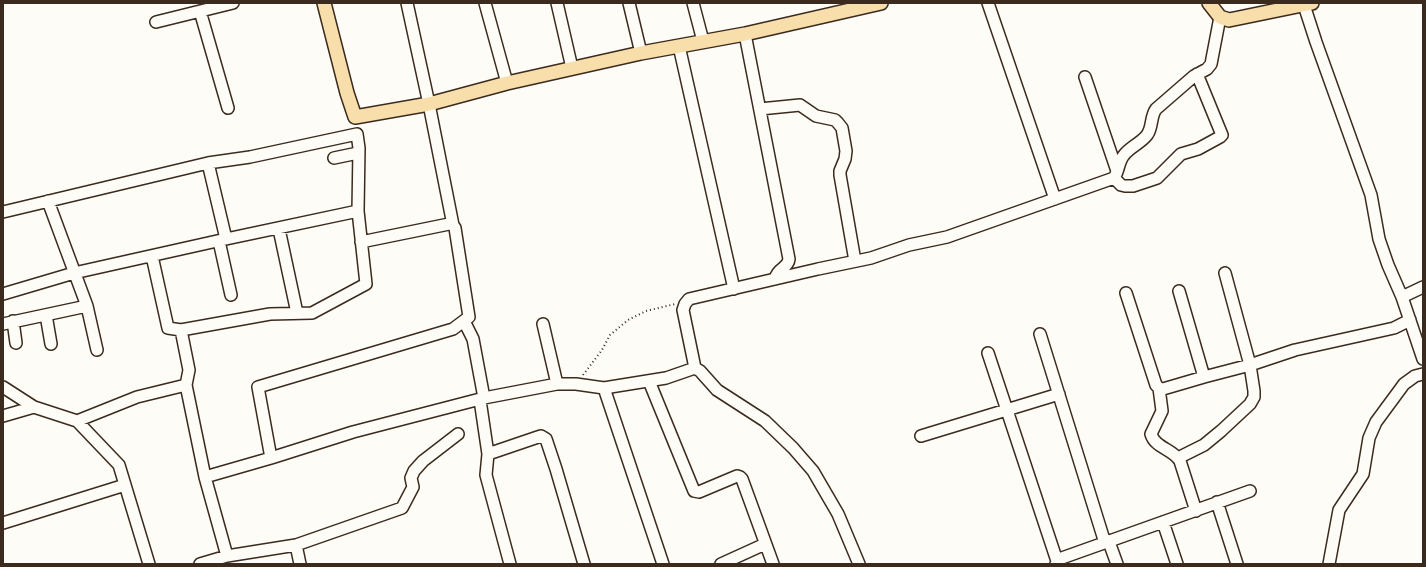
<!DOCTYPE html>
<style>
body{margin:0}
#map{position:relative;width:1426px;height:567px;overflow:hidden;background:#fdfcf7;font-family:"Shantell Sans",sans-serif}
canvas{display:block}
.frame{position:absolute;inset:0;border:4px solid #3b2a1e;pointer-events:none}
</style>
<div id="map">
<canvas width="1426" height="567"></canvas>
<div class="frame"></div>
</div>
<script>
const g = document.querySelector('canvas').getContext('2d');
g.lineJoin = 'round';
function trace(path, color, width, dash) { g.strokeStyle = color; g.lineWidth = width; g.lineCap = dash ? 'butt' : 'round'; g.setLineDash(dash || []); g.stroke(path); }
const path = new Path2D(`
 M583,375L602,350L610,335L628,320L646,311L675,304`);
const minor = new Path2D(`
 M407,3L429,104L453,225
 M485,3L507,83
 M557,3L572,68
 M629,3L641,53
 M693,3L703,41
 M988,3L1055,199
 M1304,5L1316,42L1371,195L1379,239L1388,265L1402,297L1423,359
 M200,11L228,108
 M156,22L233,3
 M745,34L789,259C788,269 778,267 775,279
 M679,46L734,289
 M1085,77L1117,171
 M760,109L800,105L816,116L835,120L838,123L842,128L846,151L845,159L840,171V175L855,261
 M334,158L358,153
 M208,163L226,239
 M1114,178L1121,185L1125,186H1133L1157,178L1181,154L1198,149L1220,137L1222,135L1197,74
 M48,201L87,306L97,350
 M3,212L208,163L250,157L357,134L359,148L358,211
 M279,229L297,313
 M219,241L231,295
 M1179,291L1204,377
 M1126,293L1156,385L1159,388L1163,389L1204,377L1250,365L1295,350L1394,328L1410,320
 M3,294L74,273L226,239L358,211L366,284L312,313L270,314L181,330L168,328L152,256
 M1402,297L1423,287
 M46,315L51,344
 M13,321L16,343
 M464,321L473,339L484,398
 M3,324L87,306
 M543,324L557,384
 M181,330L189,370L186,385L205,477L227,556
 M1040,334L1105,543
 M988,353L1057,561
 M695,368L683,310L685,304L689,299L818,269L871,258L909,245L947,237L1114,178C1119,171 1118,162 1124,155C1130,147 1141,143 1147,135C1153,127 1150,117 1156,109L1194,76L1207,69L1211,64L1220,17
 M649,381L694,491L699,492L737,476L740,477L742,479L773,564
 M3,387L34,407L77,421L119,465L149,564
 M604,388L663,564
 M1159,388L1162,411L1151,434C1155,448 1173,449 1180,461L1196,511
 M480,400L488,454L486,475L510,564
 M3,416L34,407
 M77,421L137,397L186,385
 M921,436L1059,394
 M488,454L535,438L541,436L546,439L556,469L584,564
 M271,458L258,387L453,329L469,317L455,228L453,225L449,224L361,242
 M1178,458L1204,445L1221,431L1250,404L1254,397V391L1250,365L1225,273
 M205,477L271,458L353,432L484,398L557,384H576L604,388L666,378L695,368L700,371L717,390L765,421L793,448L813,471L838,514L859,564
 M1217,502L1237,564
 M1163,522L1177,564
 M3,523L125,485
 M1109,542L1117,564
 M296,545L300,564
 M200,564L227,556L296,545L402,508L413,487L411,478L414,471L423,461L458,434
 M721,564L765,544
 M1056,564L1059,559L1250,491
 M1329,564L1339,510L1363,474L1369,438L1376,422L1404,384L1415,376L1423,374`);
const major = new Path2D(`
 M324,3L347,93L355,117L429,104L507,83L641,53L745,34L881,3
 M1209,3L1220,17L1229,20L1312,3`);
trace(minor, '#3b2a1e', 14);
trace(major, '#3b2a1e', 16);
trace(path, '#3b2a1e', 2, [1, 3]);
trace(minor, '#fdfcf7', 11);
trace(major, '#f8deab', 13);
</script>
